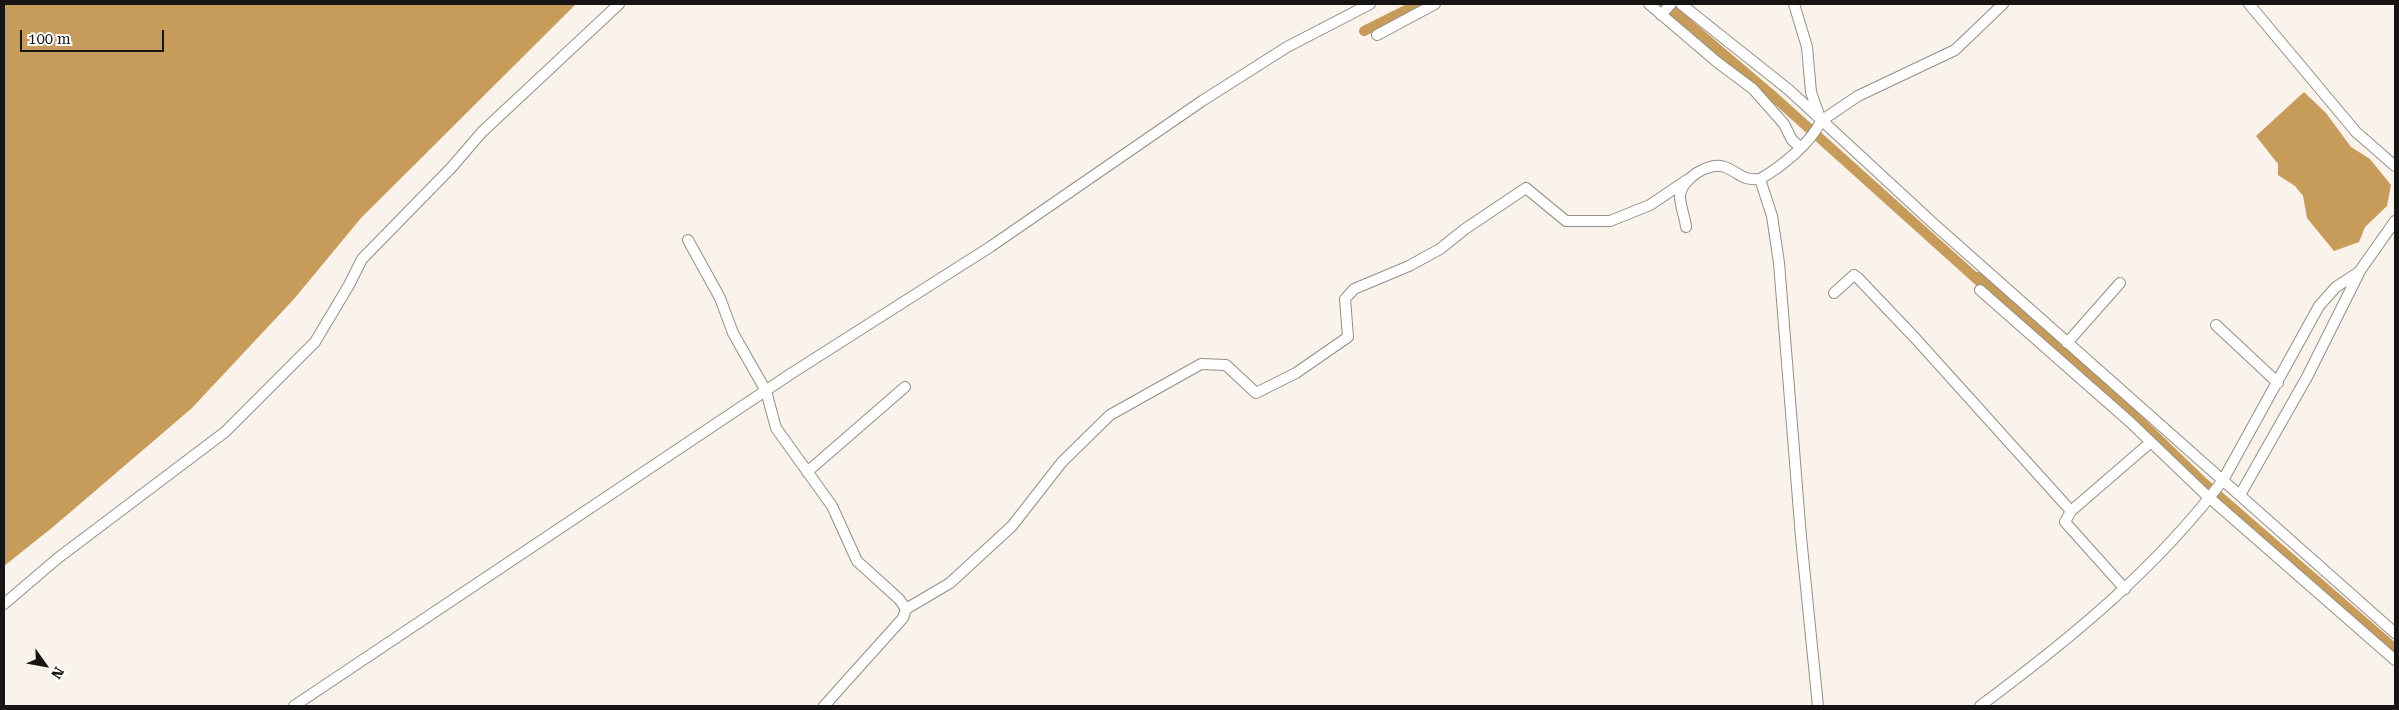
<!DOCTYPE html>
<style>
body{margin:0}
#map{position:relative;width:2399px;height:710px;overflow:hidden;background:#f9f3eb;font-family:"Roboto Serif",serif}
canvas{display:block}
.frame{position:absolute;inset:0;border:5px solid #171513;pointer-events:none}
.north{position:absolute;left:20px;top:640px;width:50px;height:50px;-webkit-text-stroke:4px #fff;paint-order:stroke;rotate:122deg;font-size:14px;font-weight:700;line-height:20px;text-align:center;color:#171513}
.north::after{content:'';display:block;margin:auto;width:18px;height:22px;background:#171513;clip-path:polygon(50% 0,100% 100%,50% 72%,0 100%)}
.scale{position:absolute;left:20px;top:30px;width:144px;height:22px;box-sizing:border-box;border:2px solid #171513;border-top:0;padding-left:6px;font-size:15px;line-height:18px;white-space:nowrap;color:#171513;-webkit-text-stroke:4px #fff;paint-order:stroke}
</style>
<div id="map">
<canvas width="2399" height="710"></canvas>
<div class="frame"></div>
<div class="north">N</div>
<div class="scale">100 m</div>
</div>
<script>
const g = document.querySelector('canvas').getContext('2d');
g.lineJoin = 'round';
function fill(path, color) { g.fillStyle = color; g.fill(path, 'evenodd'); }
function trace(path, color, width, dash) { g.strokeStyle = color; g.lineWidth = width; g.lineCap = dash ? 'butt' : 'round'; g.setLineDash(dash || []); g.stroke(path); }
const water = new Path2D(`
 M4,4H576L361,218L294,299L192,408L53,527L4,566Z
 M2304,92L2326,113L2351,147L2370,159L2391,185L2387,206L2365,227L2359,242L2334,251L2307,218L2303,196L2295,186L2278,175V164L2256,136Z`);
const canal = new Path2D(`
 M1665,4L1773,96L1981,283
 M1364,31L1418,4
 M1978,277L2121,403L2204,483L2395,649`);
const minor = new Path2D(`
 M1649,4L1717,62L1753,89L1784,124L1792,140L1800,147
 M1681,4L1789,90L1935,225L2395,633
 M1794,4L1807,47L1811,92L1821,121C1811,143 1781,167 1760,179L1772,216L1779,263L1801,537L1818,706
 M2249,4L2356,132L2395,166
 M1661,15L1671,4
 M1377,35L1435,4
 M1821,121L1858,96L1955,50L2003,4
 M1686,227C1685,217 1680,206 1680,196C1681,179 1709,161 1725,167C1740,173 1742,181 1760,179
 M688,240L720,298L733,333L766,391L776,428L832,506L857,561L899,599L906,609L903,618L824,706
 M1980,290L2130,422L2204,493L2395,660
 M1834,293L1854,275L1858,278L1916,339L2071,511
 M2216,325L2278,383
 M2067,343L2120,283
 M807,472L905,387
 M2240,495L2307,377L2359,273
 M2125,589L2065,522L2071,511L2151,442
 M4,604L58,558L225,432L315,342L349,285L362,259L451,168L482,132L619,4
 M906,609L950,583L1012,526L1062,462L1110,415L1201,364L1226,365L1256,393L1296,373L1348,337L1345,299L1354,289L1409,266L1440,249L1465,229L1526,188L1566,221H1610L1650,205L1687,180
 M294,706L792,373L990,247L1202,101L1287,47L1370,4
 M1980,706C2069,640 2156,569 2223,480L2319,306L2336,287L2359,272L2395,221`);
fill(water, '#c79b5a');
trace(canal, '#c79b5a', 10);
trace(minor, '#948f87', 12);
trace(minor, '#fff', 10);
</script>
